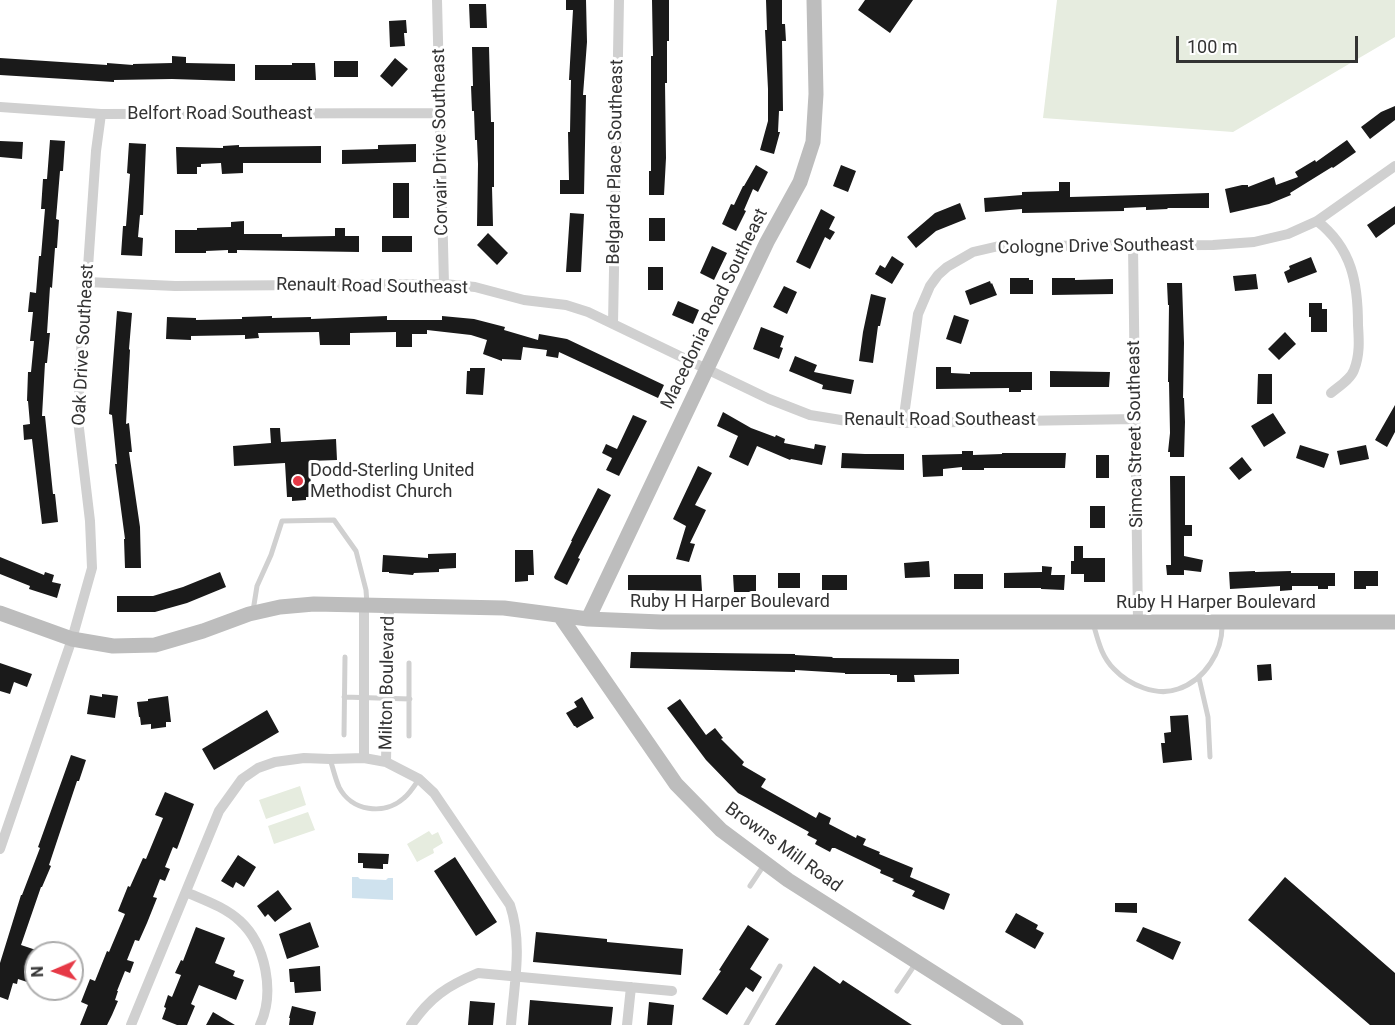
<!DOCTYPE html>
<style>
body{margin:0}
#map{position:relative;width:1395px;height:1025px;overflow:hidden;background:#fff;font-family:Roboto,sans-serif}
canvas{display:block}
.north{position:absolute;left:24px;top:941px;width:60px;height:60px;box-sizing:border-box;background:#fff;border:2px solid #adadad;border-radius:50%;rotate:268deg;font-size:16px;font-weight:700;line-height:24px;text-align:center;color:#333}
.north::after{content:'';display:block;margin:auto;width:21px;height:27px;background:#e63946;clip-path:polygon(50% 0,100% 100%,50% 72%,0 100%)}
.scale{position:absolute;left:1176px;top:36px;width:182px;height:27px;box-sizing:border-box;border:3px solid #333;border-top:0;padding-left:8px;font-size:18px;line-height:21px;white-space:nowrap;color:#333;-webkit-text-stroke:4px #fff;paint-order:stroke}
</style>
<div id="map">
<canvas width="1395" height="1025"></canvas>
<div class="north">N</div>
<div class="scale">100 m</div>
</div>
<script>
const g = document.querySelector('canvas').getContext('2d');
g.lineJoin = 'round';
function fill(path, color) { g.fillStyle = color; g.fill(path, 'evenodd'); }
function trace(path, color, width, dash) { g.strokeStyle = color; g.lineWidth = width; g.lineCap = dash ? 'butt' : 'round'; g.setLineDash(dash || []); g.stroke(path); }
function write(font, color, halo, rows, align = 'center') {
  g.font = font + ' Roboto,sans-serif'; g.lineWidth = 6; g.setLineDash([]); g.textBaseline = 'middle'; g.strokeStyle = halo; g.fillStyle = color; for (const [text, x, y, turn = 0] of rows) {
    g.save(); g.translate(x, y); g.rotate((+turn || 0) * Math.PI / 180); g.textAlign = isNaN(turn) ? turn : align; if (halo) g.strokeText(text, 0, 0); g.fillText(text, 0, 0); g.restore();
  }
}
const green = new Path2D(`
 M1057,0H1395V37L1233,132L1043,118Z
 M300,786L306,805L266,819L259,800Z
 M308,812L315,830L274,844L268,826Z
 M429,831L432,835L438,832L443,843L433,849L434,853L417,862L407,844Z`);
const water = new Path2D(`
 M352,877H358L360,879L386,880L388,878H393V900L352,898Z`);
const building = new Path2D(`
 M566,0H586L587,42L583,95H586L584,194H560V180H569L568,132H570L571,80H569L573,10H566Z
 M652,0H669V41H667V83H665L666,158L664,195H649V171H651V56H653Z
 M766,0H782V24H785L786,41H782L783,111H779L778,132H780L774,154L760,150L768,121V89L765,30H767Z
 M865,0H913L890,33L858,10Z
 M469,4H486L487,28H470Z
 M406,20L407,33H404L405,46L390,47L389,21Z
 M472,47H489L491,122H494V187H492L493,226H477L478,164L477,140H475L474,111H472L471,86H473Z
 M172,56L186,57V63L235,64V81L172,79L114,80V82L0,75V58L107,65V63L133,65V64L172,63Z
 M395,58L408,69L392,87L380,76Z
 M334,61H358V77H334Z
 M292,63H315L316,80H255V65H292Z
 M1395,106V120L1370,139L1361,127L1381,112Z
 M50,140L65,141L63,171H60L56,219L59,220L57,248H55L52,288L50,287L47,333H50L47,363H45L42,416H45L53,494H55L58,522L42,524L32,439L24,440L23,425L30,424L28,401H27L28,372H31L34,341H30L33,312H28L30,292L36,293L39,256H41L45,209H41L43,179H47Z
 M1347,140L1356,152L1333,168L1332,167L1290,193L1291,195L1269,204L1230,213L1225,189L1242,185H1248V187L1274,177L1276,185L1298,177L1295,172L1315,160L1316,162Z
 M0,141L23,142L22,159L0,157Z
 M129,143L146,144L143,215H140L138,237L143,238L142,256L121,255L123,226H126L130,174L127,173Z
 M416,144V162L342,164V150L378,149V145Z
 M239,145V147L321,146V163H243V173L222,174L221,163L201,164V167H197V174H177L176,147L223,148V146Z
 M756,165L768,172L758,192L753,189L744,210L746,211L736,231L722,224L731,204L734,205L743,186H744Z
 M841,165L856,171L848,192L833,186Z
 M1059,182H1070V197L1209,193V208H1167L1168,209L1146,210V207L1124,208V211L1022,213V209L985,212L984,198L1022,195V192L1059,191Z
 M393,183H409V218H393Z
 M960,203L966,219L936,231L916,248L907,237L935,213Z
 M1395,206V224L1376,238L1367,225Z
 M821,209L835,217L829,229L835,232L830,240L825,237L810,269L796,262Z
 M570,213L584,214L581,272H566Z
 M649,218H665V241H649Z
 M244,221V234H282V237L335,236V228H345V236H359V252L237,250V253H228V250L206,251V253H175V230H197V228L231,227V222Z
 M488,233L508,253L497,265L477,245Z
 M382,236H412V252H382Z
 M712,246L727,253L714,280L700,273Z
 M892,256L904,264L892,284L875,274L880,265L885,268Z
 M1311,257L1317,272L1288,283L1284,272L1290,269L1289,266Z
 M648,267H663V290H648Z
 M1256,274L1258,289L1235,291L1233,276Z
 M1010,278H1029V280H1033V294H1010Z
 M1052,278H1075V280L1113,279V294L1052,295Z
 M990,281L991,284L992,283L997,295L970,305L965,291Z
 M1167,283H1182L1184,343L1183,398H1184L1185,422L1184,457H1170V452H1168L1170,433L1169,382H1168L1169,305H1168Z
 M784,286L797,292L787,314L773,307Z
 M871,294L886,298L880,326H878L873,363L859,361L863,332Z
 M678,301L699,310L693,324L672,315Z
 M1309,303H1322V309H1327V332H1311V317H1309Z
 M117,311L132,313L129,349L130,350L126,424L129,423L132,452H129L140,527L141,568H125L124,539H125L115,464H117L112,415L109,414Z
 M954,315L969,320L961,344L946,339Z
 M272,316V318L311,317V319L387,316V320H442V316L474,319L505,327L504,330L538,340L539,334L567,339L664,385L658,398L559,352L558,358L546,356L547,350L523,347L521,360L502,359V361L483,354L487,340L471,335L427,330V334H412V347H396V332L350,333V345H320L319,332L258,333L259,338L245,339V335L191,336V340L166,339L167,317L196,318V320L242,319V317Z
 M761,327L784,336L780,347L783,348L779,359L753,349Z
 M1285,332L1296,344L1279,360L1268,349Z
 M795,356L817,365L814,372L854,380L851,394L822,389L823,385L789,371Z
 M936,367H951V373L970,374V372H1032V390H1021V392H1009V388L936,389Z
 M470,368H485L483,395L466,394L467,371H470Z
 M1050,371L1110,372L1109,387H1050Z
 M1258,374H1272V404H1257Z
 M1395,405V432L1387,447L1375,440Z
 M723,412L751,428L775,437L776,435L785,439L784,443L814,449L815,444L826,446L822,465L791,459L790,460L757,446L748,466L729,457L738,436L717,426Z
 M1273,413L1286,433L1264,447L1251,426Z
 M633,415L647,421L619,476L606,470L612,458L602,453L606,444L617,449Z
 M270,428H280L281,442L336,439L337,460L309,461L312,497H306V500L292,501V497H287L285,463L234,466L233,446L271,443Z
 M1300,445L1329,454L1324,468L1296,458Z
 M1366,445L1369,459L1340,465L1337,451Z
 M962,451H973V455L1002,454V453H1066L1065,468H984V470H962V467L943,469V476L923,477L922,455L962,454Z
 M842,453L865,454H904V470L841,468Z
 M1096,455H1109V478H1096Z
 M1242,457L1252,470L1239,480L1229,468Z
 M698,466L712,473L695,505L706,510L690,543L695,544L689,562L676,559L686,526L673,519Z
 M1170,476H1185V525H1192V536H1184V556L1203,560L1201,572L1184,570V575H1167L1166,565H1171Z
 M598,488L611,495L578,558L580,559L567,585L555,579L554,577L572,541H571Z
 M1090,506H1105V528H1090Z
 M1074,546H1083V558H1105V582H1084V574H1071V561H1074Z
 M515,550H533L534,575H528V581L515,582Z
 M456,553V568L439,569V572L414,573L413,575L389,573V572H382L383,555L428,558V554Z
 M0,557L44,575L45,572L54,575L52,582L61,584L57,598L29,589L30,586L0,574Z
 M929,561L930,577L905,578L904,563Z
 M1042,566L1052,567L1051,575H1065L1064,590L1041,589V588H1004V573L1042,572Z
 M1255,571V572L1291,571V573H1335V586H1328V589H1318V586H1292V590L1280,591V586L1230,589L1229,572Z
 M1354,571H1378V586H1366V589H1354Z
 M220,572L226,587L187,603L155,612H117V596H153L183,587Z
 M778,573H800V588H778Z
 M954,574H983V589H954Z
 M628,575H701L702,591L628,590Z
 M733,575H756V592H734Z
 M822,575H847V590H822Z
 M631,652L795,654V655L833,657L832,658L959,659V674L914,675L915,682H897V675H890V674H845V673L795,670V672L630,668Z
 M0,663L32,674L27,687L14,682L10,694L0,691Z
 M1271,664L1272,680L1258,681L1257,665Z
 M102,694L118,696L115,718L87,714L90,695L102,697Z
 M168,696L171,722H166V727L151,729V724L141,725L140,717H139L137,702L148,701V699Z
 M582,697L594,718L577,728L575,726H574L566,713L577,707L574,702Z
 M680,699L706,735L715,728L723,738L721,739L744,762L742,765L766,779L761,787L816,818L819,812L831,818L829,824L856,838L857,835L866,839L863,845L880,852L879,854L913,868L910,877L950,894L944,910L912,896L915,891L892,881L894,879L880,873L881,870L835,848H832L830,852L815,844L817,840L807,835L809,832L738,793L706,760L667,708Z
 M267,710L279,732L214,770L202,749Z
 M1188,715L1192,760L1163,763L1161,743H1165L1164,733L1171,732L1170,716Z
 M71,755L86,760L79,781H77L49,865L51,866L42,887H41L21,945L36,950V985L18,979L17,984L13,983L8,1000L0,997V963L21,895H22L40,848L38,847Z
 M165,792L194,804L177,849L173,847L165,867L170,869L165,881L160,879L153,897L157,898L147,923L139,941L135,940L127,960L134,962L130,973L125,971L117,991H118L115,1000L118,1001L112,1015L107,1025H80L88,1005L81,1002L90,979L95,981L107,951L109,952L125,914L118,911L128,886L130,887L143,858L146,859L163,818L155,815Z
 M358,853L389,854L388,864H383V869L363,868V863H358Z
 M238,855L256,867L244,887L236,882L233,888L221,881Z
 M455,857L497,922L476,936L434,871Z
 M1285,877L1395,973V1025H1370L1248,920Z
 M278,890L292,909L275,922L268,914L265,917L257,906Z
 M1115,903H1137V913L1115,912Z
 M1016,913L1038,925L1036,929L1044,933L1035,949L1005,932Z
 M310,922L319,947L287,959L279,934Z
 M748,925L769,939L750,969L762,977L753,992L746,987L727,1015L702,999L721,971L719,970Z
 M196,927L225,938L215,963L235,971L233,976L244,980L236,1000L199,985L191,1004L195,1006L187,1025H177L162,1019L166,1008L164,1007L168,995L172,997L181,975L175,973L181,960L183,961Z
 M1143,927L1181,942L1173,960L1136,941Z
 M536,932L607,939V942L683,949L681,975L533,962Z
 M320,966L321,991L295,993L294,982H290L289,969Z
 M814,966L840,984L843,980L912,1025H775Z
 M530,1000L613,1007L611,1025H528Z
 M470,1001L495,1003L493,1025H468Z
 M649,1002L674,1005L672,1025H647Z
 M292,1006L316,1012L313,1025H289L290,1018H289Z
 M213,1012L235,1025H206Z`);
const lane = new Path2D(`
 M253,611L257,586L271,555L282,521L334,520L356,551L366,590L367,604
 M1093,623C1098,640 1101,656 1114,669C1129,685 1157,697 1178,689C1205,680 1223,651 1222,624
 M1199,678L1208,717L1210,757
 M344,697L410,699
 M344,735L345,657
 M409,736V663
 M330,759C333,768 335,778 339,787C351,811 384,816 404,798C410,793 415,785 419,779
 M750,886L764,865
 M897,991L916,963
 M746,1025L780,966`);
const street = new Path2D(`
 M437,0L444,284
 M0,107L101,114L440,113
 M1317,221C1352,248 1358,283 1358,325C1359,340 1360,355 1354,370C1351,379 1338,387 1331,393
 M1133,245L1138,622
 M87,282L175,286L444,284L475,287L524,300L566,305L588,312L769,399L810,415L853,422L903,423L1135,419
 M613,324L619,0
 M903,423L918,314L930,286L938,275L947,267L973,252L999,246L1213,245L1254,242L1288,234L1317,221L1395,166
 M364,758V605
 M386,762L389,605
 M0,849L72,639L92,568L90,521L78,420L81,351L87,282L96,151L101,114
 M186,892C204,900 225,907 240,921C266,945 275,993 260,1025
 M131,1025L219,811L242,779L258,768L275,762L304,758L330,759L364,758L386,762L419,779L434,793L510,905C523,943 514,985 511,1025
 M411,1025C430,997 447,986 478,973L672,991
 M627,1025L631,987`);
const secondary = new Path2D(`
 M0,613L72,639L113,646L155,645L203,631L249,614L280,607L314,604L504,608L588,619L661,622H1395
 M560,616L676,784L721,830L788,880L1016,1025
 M588,619L767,242L800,182L813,142L816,94L814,0`);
const markers = [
 [298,481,6,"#e63946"]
];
const streetNames = [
 ["Belfort Road Southeast",220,114],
 ["Corvair Drive Southeast",441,142,-91],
 ["Belgarde Place Southeast",616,162,-89],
 ["Cologne Drive Southeast",1096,247,-1],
 ["Renault Road Southeast",372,287,1],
 ["Macedonia Road Southeast",715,309,-64],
 ["Oak Drive Southeast",84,345,-87],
 ["Renault Road Southeast",940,420],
 ["Simca Street Southeast",1136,434,-91],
 ["Ruby H Harper Boulevard",730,602],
 ["Ruby H Harper Boulevard",1216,603],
 ["Milton Boulevard",388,683,-89],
 ["Browns Mill Road",783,848,36]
];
const poiNames = [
 ["Dodd-Sterling United",310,471],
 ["Methodist Church",310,492]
];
fill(green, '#e6ecdf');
fill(water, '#cfe2ee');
fill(building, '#1a1a1a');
trace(lane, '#d0d0d0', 5);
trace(street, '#d0d0d0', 10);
trace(secondary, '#bdbdbd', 15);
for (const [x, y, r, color] of markers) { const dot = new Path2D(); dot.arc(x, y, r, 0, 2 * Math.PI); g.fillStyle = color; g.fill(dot); trace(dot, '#fff', 2); }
write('18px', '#333', '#fff', streetNames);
write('18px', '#333', '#fff', poiNames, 'left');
</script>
